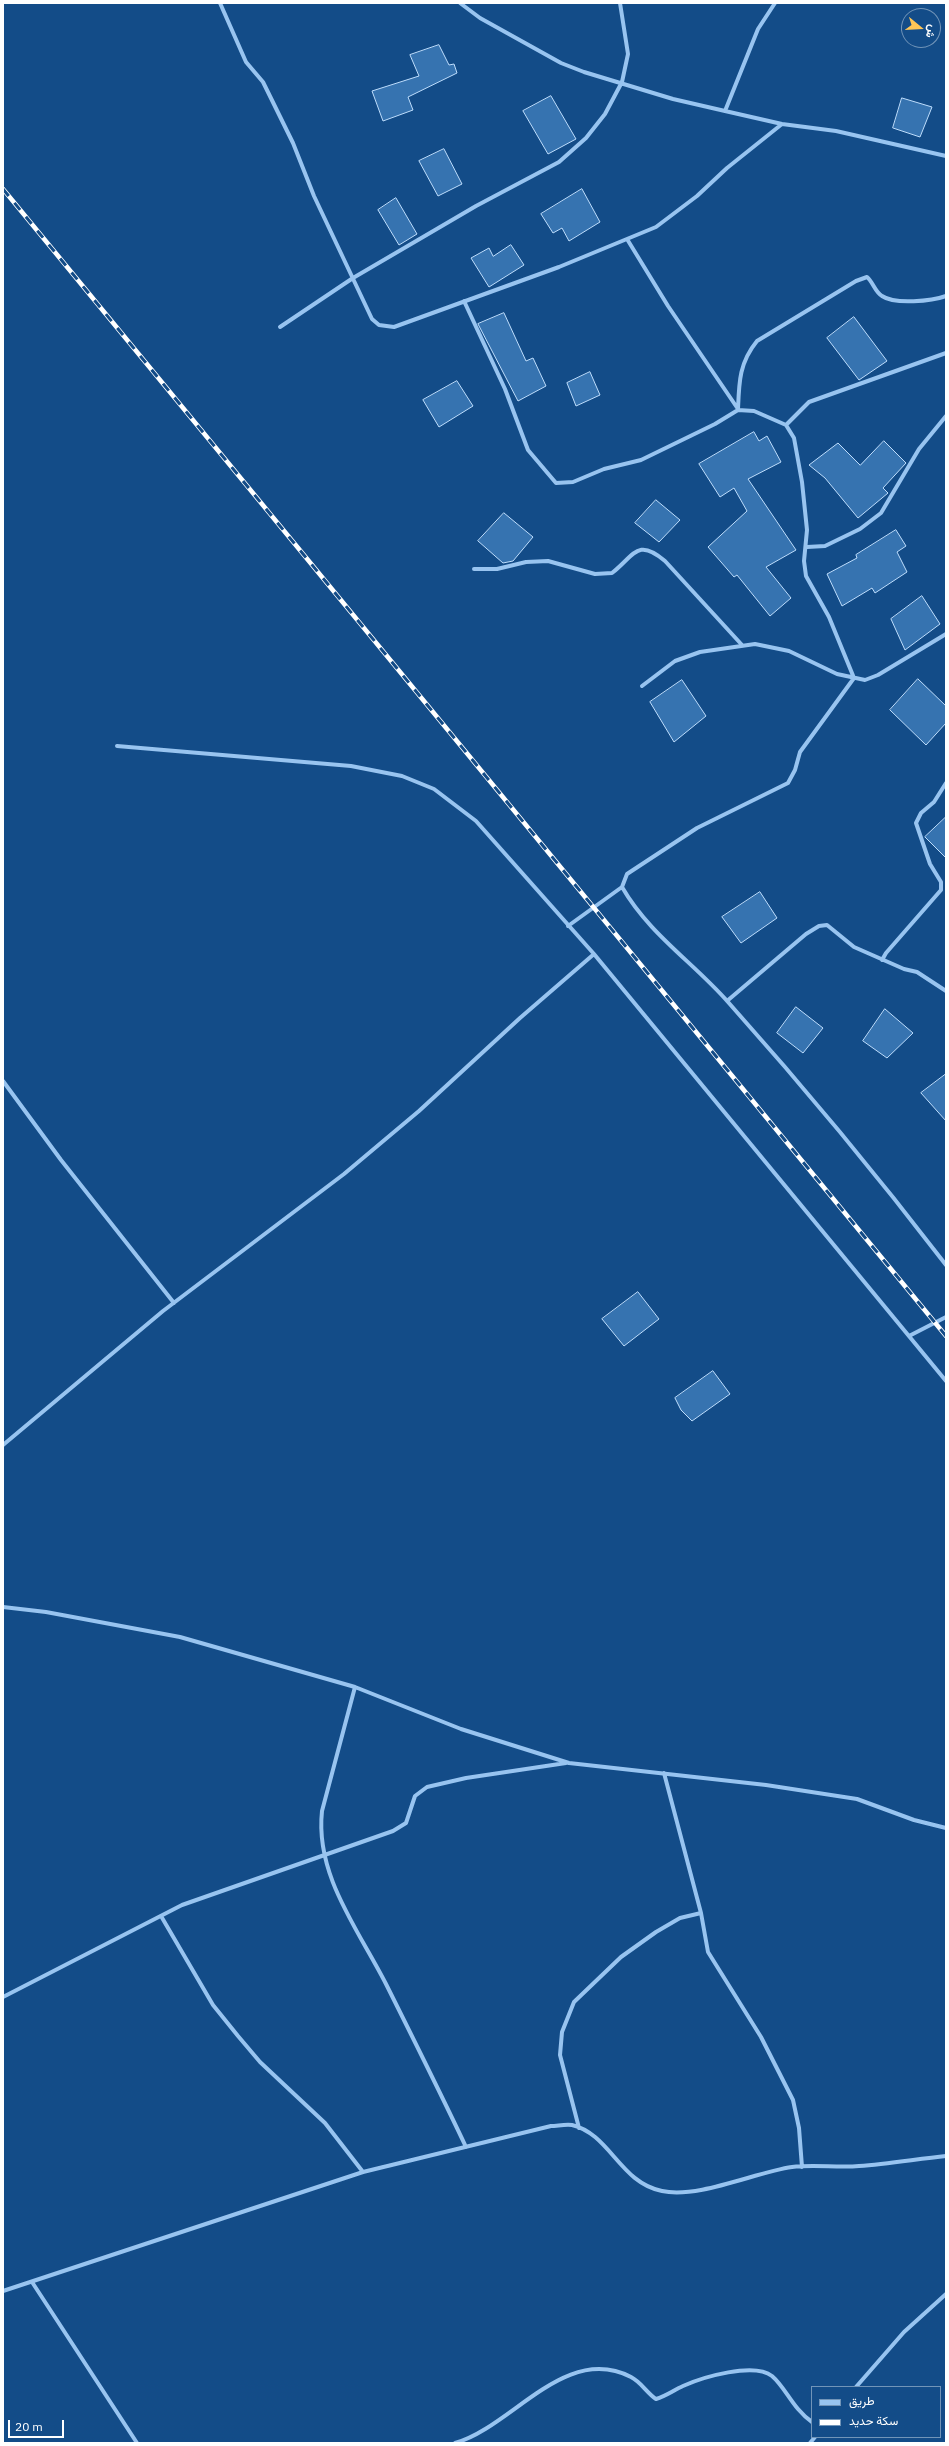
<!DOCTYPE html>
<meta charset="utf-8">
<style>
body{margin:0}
#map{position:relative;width:949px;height:2446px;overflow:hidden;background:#134c88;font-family:"IBM Plex Sans",Vazirmatn,sans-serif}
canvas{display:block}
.frame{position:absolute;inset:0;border:4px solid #fff;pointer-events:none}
.legend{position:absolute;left:811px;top:2386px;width:130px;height:52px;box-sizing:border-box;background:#134c88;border:1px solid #7194b8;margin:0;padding:5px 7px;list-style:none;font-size:12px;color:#fff}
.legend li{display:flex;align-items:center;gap:8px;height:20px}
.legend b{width:20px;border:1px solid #7194b8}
.north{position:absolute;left:901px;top:8px;width:40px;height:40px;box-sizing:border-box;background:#134c88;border:1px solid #7194b8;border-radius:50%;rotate:108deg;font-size:11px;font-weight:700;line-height:16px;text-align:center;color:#fff}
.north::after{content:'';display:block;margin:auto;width:14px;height:18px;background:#ffc657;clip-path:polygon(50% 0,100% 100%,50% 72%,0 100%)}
.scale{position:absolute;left:8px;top:2420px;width:56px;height:18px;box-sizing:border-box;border:2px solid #fff;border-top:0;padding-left:5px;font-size:12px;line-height:14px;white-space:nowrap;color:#fff;-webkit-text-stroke:3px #134c88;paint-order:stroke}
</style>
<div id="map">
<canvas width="949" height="2446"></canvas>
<div class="frame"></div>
<ul class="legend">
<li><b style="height:5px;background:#98c4f0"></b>طريق</li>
<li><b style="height:5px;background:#fff"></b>سكة حديد</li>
</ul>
<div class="north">ش</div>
<div class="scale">20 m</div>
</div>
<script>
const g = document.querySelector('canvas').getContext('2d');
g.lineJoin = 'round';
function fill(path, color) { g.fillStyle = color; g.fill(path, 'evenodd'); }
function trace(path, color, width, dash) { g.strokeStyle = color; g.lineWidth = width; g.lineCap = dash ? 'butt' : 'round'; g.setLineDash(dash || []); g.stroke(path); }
const building = new Path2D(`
 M439,45L449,65L454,64L457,73L408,97L413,110L383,121L372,91L419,76L410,55Z
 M551,96L576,139L548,154L523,111Z
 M902,98L932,107L920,137L893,128Z
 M444,149L462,184L438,196L419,161Z
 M582,189L600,222L569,241L562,228L553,233L541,214Z
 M396,198L417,234L399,245L378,210Z
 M511,245L524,265L489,287L471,258L489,248L493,256Z
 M504,313L526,361L533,358L546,386L518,401L478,324Z
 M854,317L887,361L859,380L827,338Z
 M590,372L600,395L576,406L567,383Z
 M457,381L473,406L439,427L423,400Z
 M754,432L759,441L767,436L781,462L748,479L796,550L766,567L791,598L770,616L737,575L734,577L708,547L747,511L734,488L720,497L699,464Z
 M884,441L906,463L883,488L888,493L858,518L825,478L809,465L838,443L860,465Z
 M656,500L680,520L659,542L635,523Z
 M504,513L533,537L513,561L503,563L478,541Z
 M896,530L906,546L897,552L907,572L875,593L872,588L842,606L827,574L857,558L856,555Z
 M922,596L940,624L905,650L891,619Z
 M918,679L946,706V723L926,745L890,710Z
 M682,680L706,716L674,742L650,702Z
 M946,817V858L925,837Z
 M760,892L777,918L741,943L722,917Z
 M796,1007L823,1028L803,1053L777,1033Z
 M885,1009L913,1033L887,1058L863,1041Z
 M946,1074V1121L921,1093Z
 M638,1292L659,1319L624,1346L602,1319Z
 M713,1371L730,1394L692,1421L681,1410L675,1398Z`);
const street = new Path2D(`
 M220,3L246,62L263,82L293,143L314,196L372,319L379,325L394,327L559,267L656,227L697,196L727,168L782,124
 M460,3L480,18L561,63L584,72L673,99L725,111L782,124L836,131L946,156
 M725,111L758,29L775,3
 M627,239L668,306L738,409
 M464,301L505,389L528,450L556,483L573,482L604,469L641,460L715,424L738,410L754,411L786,425L794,438L802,482L807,530L804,561L806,576L829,617L854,678L800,752L795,770L788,783L697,828L627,874L622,887C649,934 694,963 728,1002C804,1087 877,1175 946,1265
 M280,327L353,278L476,206L559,162L586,138L605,114L622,82L628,54L620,3
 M738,410C739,383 739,363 757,341L856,281L867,277C873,282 875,292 882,296C895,305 932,301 946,296
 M786,425L809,402L946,353
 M807,547L825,546L860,529L881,513L919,449L946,416
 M474,569H497L526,562L548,561L595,574L612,573C634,556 637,537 665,561L742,645
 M642,686L675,661L700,652L755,644L789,651L837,674L865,680L878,675L946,634
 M117,746L351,766L402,776L434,789L476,821L594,954L946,1381
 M568,926L622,887
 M882,960L886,953L941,890V882L930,864L916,823L921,813L934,802L946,783
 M727,1001L806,934L819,926L827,925L854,947L904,969L917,972L946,991
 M3,1081L61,1160L174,1303
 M909,1336L946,1317
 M3,1445L163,1311L344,1174L419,1111L520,1018L594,954
 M3,1607L46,1612L180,1637L355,1687L461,1729L569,1763L766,1785L857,1799L914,1820L946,1828
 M355,1687L322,1811C315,1875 358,1929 386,1984C413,2038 440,2092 466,2147
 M664,1773L701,1913L708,1952L761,2037L793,2100L799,2128L802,2167
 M161,1916L213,2005L238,2036L260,2062L325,2123L363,2172
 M3,1997L182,1905L393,1831L406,1823L415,1796L427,1787L466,1778L566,1763
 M579,2128L560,2055L562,2032L574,2002L621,1957L656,1932L680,1918L701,1913
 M32,2282L137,2443
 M3,2291L363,2172L551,2126C557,2126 565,2124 572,2125C610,2134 620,2183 662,2191C698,2199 756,2172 792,2167C814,2164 837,2168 859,2166C888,2164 917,2159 946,2156
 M856,2387L904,2332L946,2294
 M455,2443C512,2427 565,2343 631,2377C641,2382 647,2393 656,2399C666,2396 674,2390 683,2386C703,2377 754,2362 772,2376C786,2388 793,2409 812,2422
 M810,2443L815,2437`);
const rail = new Path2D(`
 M3,189L946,1336`);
fill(building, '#3673b0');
trace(building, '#beddfc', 1);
trace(street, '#98c4f0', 4);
trace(rail, '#fff', 4.5);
trace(rail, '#134c88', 3, [9]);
</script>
